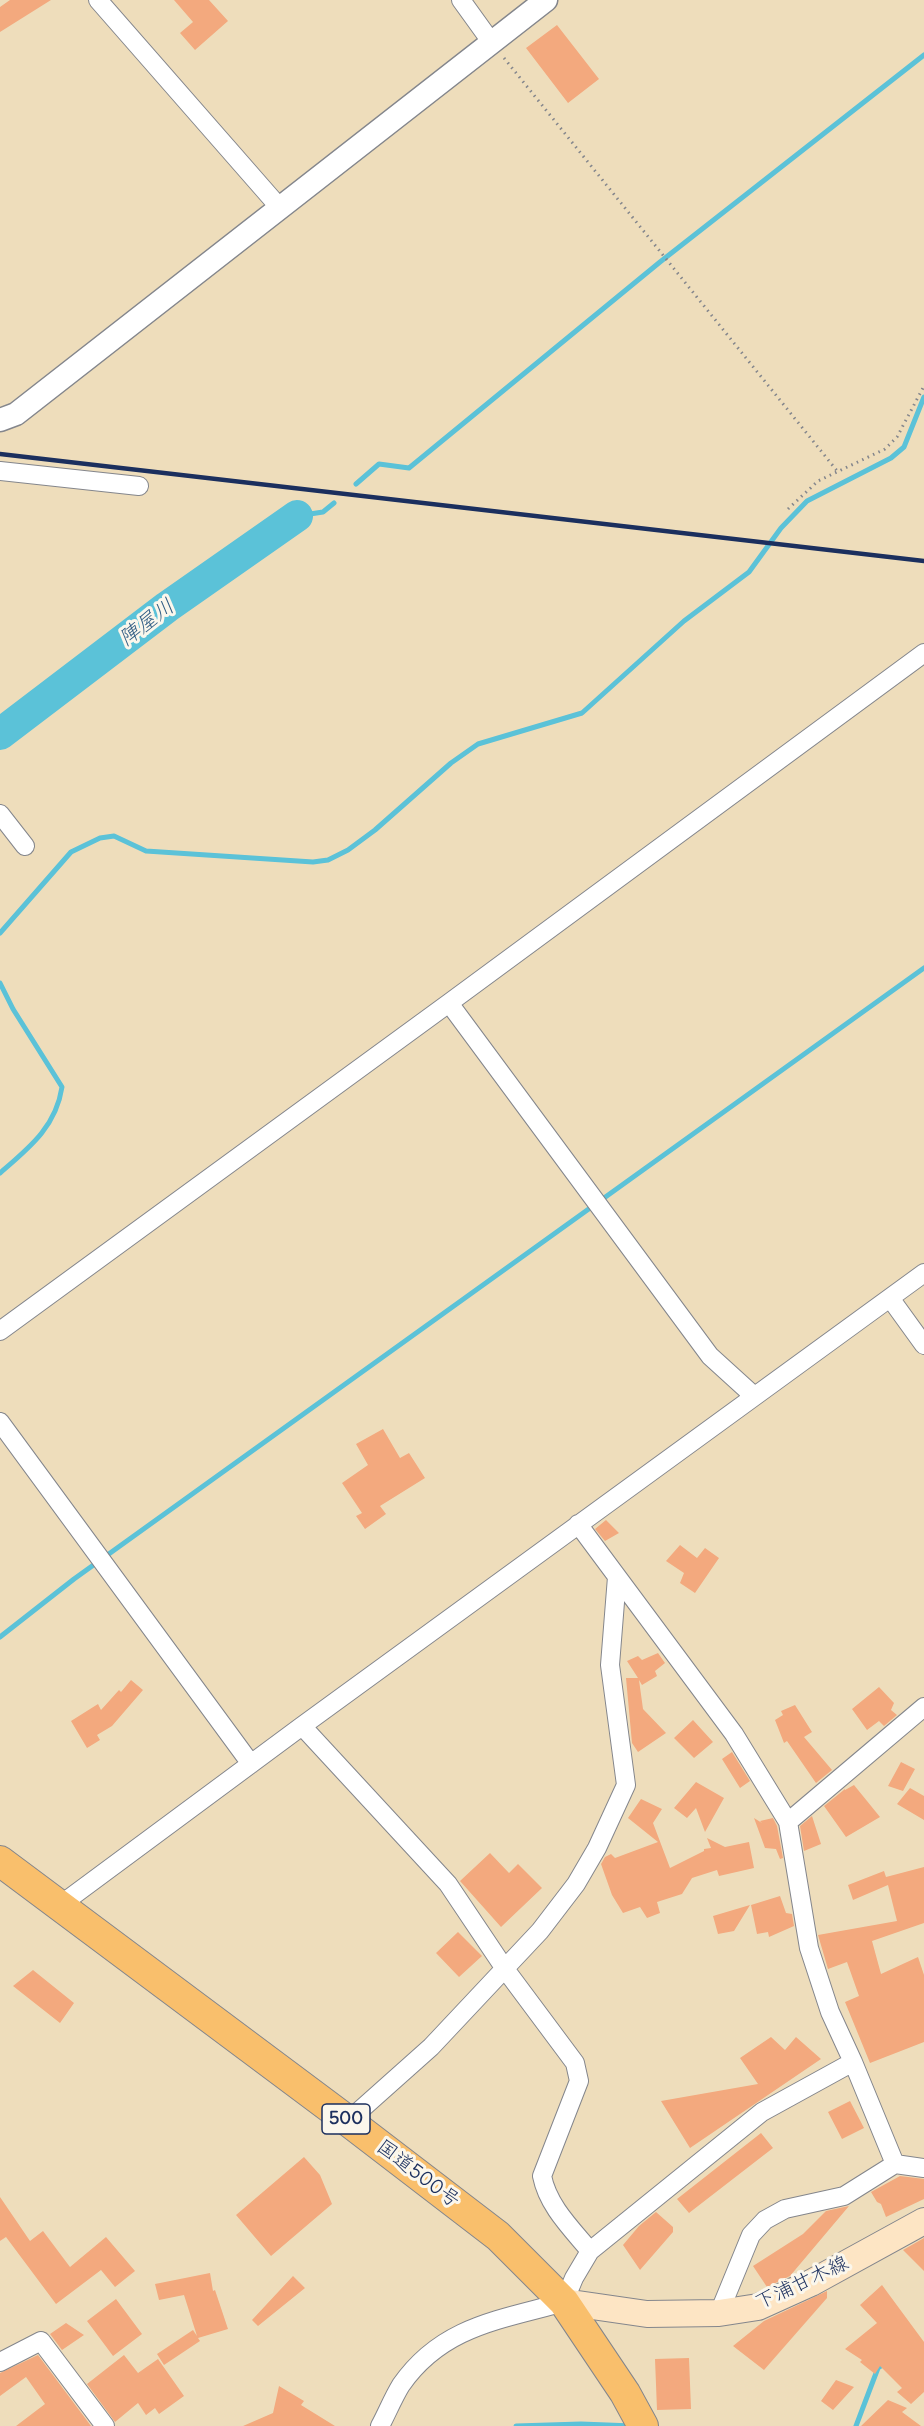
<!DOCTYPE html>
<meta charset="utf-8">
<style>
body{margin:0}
canvas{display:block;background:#edb}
</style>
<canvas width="924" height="2426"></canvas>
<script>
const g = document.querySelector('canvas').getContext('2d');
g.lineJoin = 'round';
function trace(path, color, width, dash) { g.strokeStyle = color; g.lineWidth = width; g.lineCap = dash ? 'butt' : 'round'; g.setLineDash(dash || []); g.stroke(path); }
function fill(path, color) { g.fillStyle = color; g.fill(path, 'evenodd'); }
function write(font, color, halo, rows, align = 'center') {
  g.font = font + ' Delius,"Klee One",sans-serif'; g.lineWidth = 6; g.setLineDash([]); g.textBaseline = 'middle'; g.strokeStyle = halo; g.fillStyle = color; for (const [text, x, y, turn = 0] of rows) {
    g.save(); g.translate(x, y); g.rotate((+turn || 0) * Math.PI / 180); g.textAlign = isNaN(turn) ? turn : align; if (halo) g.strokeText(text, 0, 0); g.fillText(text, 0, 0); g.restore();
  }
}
const stream = new Path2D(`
 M356,484L379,464L409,468L660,262L924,55
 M297,516L323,512L334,503
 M0,933L71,852L100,838L114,836L146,851L313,862L328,860L348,850L375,830L451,763L478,744L582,713L684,621L749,572L781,528L807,501L891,458L904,447L924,397
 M0,983L13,1009L62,1087C56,1127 29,1148 0,1173
 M0,1637L74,1579L924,968
 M516,2426L581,2424L633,2426
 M856,2426L878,2368L886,2363`);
const river = new Path2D(`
 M0,734L167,607L297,516`);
const building = new Path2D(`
 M10,0H51L0,32V7Z
 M174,0H209L228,21L195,50L180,33L193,22Z
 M557,25L599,79L568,103L526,48Z
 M383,1429L400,1458L409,1453L425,1478L380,1506L386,1514L365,1529L356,1516L362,1513L342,1483L368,1465L356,1444Z
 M606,1520L619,1533L605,1541L595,1529Z
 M680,1545L697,1558L705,1548L719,1558L695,1593L680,1583L684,1573L666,1561Z
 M658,1653L665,1663L655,1671L657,1676L642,1685L639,1680L643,1709L666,1733L638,1752L632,1743L626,1678H638L627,1661L638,1656L642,1660Z
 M131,1680L143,1690L112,1726L97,1735L100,1740L87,1748L71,1721L98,1704L101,1710L119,1690L121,1692Z
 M879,1687L894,1703L891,1710L897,1715L884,1726L879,1721L867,1730L852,1709Z
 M795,1705L812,1732L804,1737L832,1770L816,1783L787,1741L784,1743L775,1720L783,1715L781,1711Z
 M693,1720L713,1742L694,1758L674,1738Z
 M732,1752L750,1781L740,1788L722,1759Z
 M901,1762L915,1769L903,1791L888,1786Z
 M696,1782L724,1798L705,1832L696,1808L687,1818L674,1808Z
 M854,1785L880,1817L846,1837L824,1806L845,1789V1790Z
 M910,1788L924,1796V1820L897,1804Z
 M641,1799L662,1809L653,1823L670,1868L704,1851V1849L711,1848L707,1838L725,1847L749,1842L754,1868L719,1876L717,1870L692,1878L682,1894L657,1902L660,1913L647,1918L640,1907L623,1913L612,1895L601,1864L605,1857L611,1854L615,1858L658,1842L628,1818Z
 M812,1816L821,1844L804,1851L800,1826Z
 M754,1818L762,1823L760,1821L773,1818L777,1826L783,1858L780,1859L776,1849L765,1848Z
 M490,1853L509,1873L518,1864L542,1888L501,1927L460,1881Z
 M924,1867V1923L872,1941L881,1974L918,1957L924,1975V2042L870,2063L845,2002L859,1996L847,1962L828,1969L818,1935L897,1921L888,1885L853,1900L848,1885L884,1871L886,1877Z
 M780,1896L786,1913L792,1914L794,1926L769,1937L768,1932L757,1934L751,1905Z
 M750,1905L734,1931L718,1934L713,1916Z
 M458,1932L482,1956L459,1977L436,1953Z
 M33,1970L74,2003L60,2023L13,1986Z
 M771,2037L785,2050L796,2037L821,2059L690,2148L661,2101L758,2084L740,2058Z
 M850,2101L864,2128L842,2139L828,2112Z
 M761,2133L773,2148L689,2213L677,2199Z
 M304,2157L320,2175L332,2204L271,2256L236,2215Z
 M900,2176L924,2179V2199L886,2217L881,2204L877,2202L871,2192Z
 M0,2197L30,2241L43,2231L70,2267L106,2237L135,2271L115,2287L101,2270L56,2304L6,2237L0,2241Z
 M849,2206L790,2276L767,2287L753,2266L803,2234L826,2211Z
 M656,2212L673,2227V2232L640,2270L623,2245L639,2226Z
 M924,2238V2271L903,2250Z
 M210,2273L213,2291L215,2290L228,2329L198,2338L200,2341L164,2365L157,2354L193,2330L197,2336L184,2295L159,2300L155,2284Z
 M293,2276L305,2288L258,2326L252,2320Z
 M882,2285L924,2342V2392L911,2404L897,2392L902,2388L880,2366L875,2374L860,2362L862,2360L845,2349L877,2323L860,2305Z
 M827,2291V2298L764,2370L733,2346L764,2321Z
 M116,2299L142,2334L113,2356L87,2321Z
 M66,2323L84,2335L62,2350L50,2334Z
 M38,2355L91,2426H16L45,2404L26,2377L0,2396V2373Z
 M124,2355L138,2373L158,2359L184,2396L159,2414L155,2408L146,2415L138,2403L115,2422L87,2384Z
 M689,2358L691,2409L657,2410L655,2359Z
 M836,2380L854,2387L833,2410L821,2401Z
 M279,2386L304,2401L301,2405L335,2426H243L273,2413Z
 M888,2400L907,2408L902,2412L921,2426H861Z`);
const path = new Path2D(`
 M504,58L838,472
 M788,509L818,481L885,449L897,437L924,386`);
const minor = new Path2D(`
 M98,0L280,208
 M461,0L492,43
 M0,471L139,486
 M0,814L25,846
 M449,1003L710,1356L754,1396
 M890,1298L924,1345
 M0,1331L449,1003L924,653
 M0,1422L251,1764
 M578,1524L734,1734L788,1822L809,1948L830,2012L853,2062L895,2164L924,2168
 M302,1726L448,1884L505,1969L575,2063L579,2081L542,2176C548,2206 571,2228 590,2251
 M788,1822L924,1707
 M59,1906L302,1726L924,1273
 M348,2121L431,2047L540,1931L576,1884L597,1848L626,1785L610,1665L617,1577
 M719,2313L751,2235L765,2220L785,2209L844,2196L895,2164
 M0,2362L41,2341L105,2426
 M380,2426C387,2413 393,2398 401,2385C442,2326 500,2320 564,2302L574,2278L590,2251L762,2112L853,2062`);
const tertiary = new Path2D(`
 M0,420L16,414L546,0`);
const secondary = new Path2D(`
 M564,2302L647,2314L719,2313L758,2307L811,2283L924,2221`);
const trunk = new Path2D(`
 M0,1861L348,2121L498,2236L564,2302L625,2393L643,2426`);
const rail = new Path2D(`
 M0,454L924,561`);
const shields = [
 [346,2119,48]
];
const shieldNames = [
 ["500",346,2119]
];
const streetNames = [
 ["国道500号",418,2174,37],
 ["下浦甘木線",802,2283,-25]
];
const waterNames = [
 ["陣屋川",147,623,-37]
];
trace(stream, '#5bc2d8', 5);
trace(river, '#5bc2d8', 32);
fill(building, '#f3a97e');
trace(minor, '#84868c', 20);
trace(tertiary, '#84868c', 25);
trace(secondary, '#84868c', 28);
trace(trunk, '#84868c', 32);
trace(path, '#84868c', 3, [1.5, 4.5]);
trace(minor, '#fff', 18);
trace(tertiary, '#fff', 22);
trace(secondary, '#fde5c4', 26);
trace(trunk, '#f9bf6c', 30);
trace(rail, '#1b2f5e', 4.5);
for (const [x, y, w] of shields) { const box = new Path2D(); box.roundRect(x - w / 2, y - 15, w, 30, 4.5); g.fillStyle = '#fbf7ec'; g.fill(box); trace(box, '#1b2f5e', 1.5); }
write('bold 18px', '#1b2f5e', null, shieldNames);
write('20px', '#1b2f5e', '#fbf7ec', streetNames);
write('italic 21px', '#2e5b83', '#fbf7ec', waterNames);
</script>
